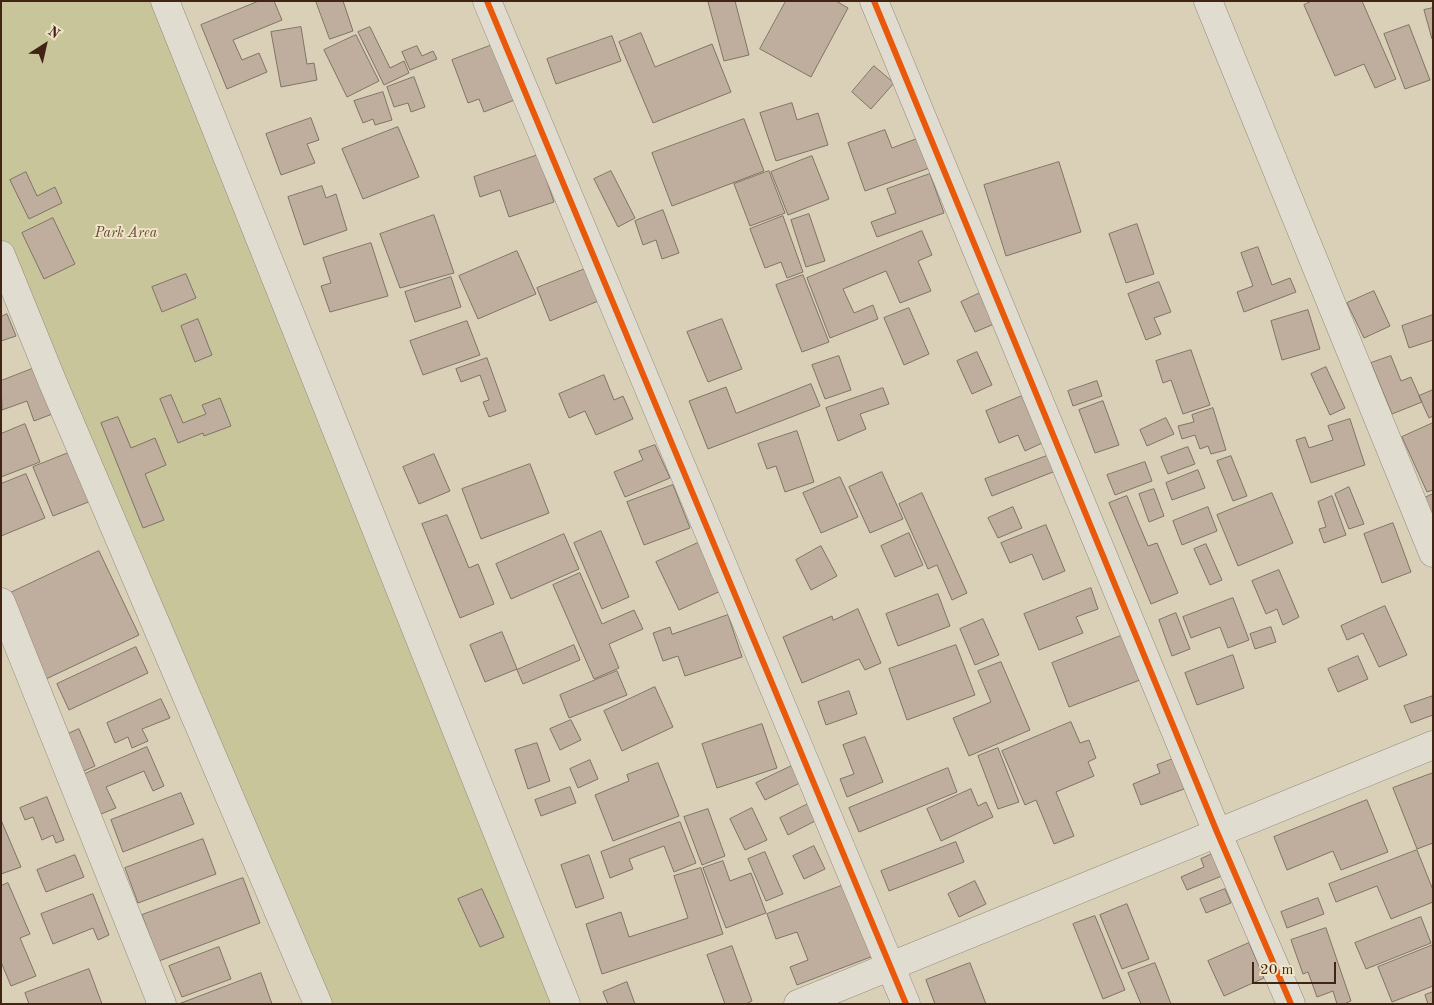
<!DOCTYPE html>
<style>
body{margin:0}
#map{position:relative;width:1434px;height:1005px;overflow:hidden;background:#d9d0b7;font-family:"Old Standard TT",serif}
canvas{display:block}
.frame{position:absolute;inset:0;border:2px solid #422414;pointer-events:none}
.north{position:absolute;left:20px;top:20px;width:50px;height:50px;-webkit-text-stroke:4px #efe4c7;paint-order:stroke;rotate:35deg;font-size:14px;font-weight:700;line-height:20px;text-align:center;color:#422414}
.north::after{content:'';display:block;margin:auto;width:18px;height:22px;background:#422414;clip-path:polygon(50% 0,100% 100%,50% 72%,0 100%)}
.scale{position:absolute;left:1252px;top:962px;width:84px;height:22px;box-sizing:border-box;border:2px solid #422414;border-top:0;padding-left:6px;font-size:15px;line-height:18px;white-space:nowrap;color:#422414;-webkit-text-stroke:4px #efe4c7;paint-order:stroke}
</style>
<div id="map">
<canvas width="1434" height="1005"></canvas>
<div class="frame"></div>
<div class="north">N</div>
<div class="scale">20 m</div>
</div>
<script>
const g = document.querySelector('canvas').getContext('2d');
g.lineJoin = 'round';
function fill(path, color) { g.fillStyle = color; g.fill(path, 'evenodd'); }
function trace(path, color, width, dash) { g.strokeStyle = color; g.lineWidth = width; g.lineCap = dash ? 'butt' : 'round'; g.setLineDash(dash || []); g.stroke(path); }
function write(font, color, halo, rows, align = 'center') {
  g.font = font + ' "Old Standard TT",serif'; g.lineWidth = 4; g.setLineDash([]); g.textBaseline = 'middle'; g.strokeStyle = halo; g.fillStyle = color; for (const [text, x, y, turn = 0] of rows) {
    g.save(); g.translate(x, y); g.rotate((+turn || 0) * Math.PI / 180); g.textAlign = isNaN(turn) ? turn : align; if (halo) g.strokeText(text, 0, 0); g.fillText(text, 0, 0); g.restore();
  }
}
const green = new Path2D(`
 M1,1H165L566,1004H312L1,251Z`);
const building = new Path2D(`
 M259,1H274L282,20L233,40L242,60L259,53L267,72L227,89L201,25Z
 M316,1H343L353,31L330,39Z
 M712,1H735L749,55L724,61L708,2Z
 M786,1H836L848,8L811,77L760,49Z
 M1312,1H1362L1396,79L1375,88L1364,64L1335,76L1304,5Z
 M1433,8V39H1432L1424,10Z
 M1409,25L1430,80L1405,89L1384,34Z
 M301,27L307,64L314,63L317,80L281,87L271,32Z
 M370,27L390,68L404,61L409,73L384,85L358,32Z
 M641,33L655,67L712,44L731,92L653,123L619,42Z
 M356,35L379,81L347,97L324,50Z
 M612,36L621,61L556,84L547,59Z
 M495,44L517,99L484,112L479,99L468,103L452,60Z
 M417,46L422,56L433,51L437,59L410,70L402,52Z
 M874,66L894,83L871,109L852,92Z
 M414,77L425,107L411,112L408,103L394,107L387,87Z
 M383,92L392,120L375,125L373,119L363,123L354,101Z
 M792,103L797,120L818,113L828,145L776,161L760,113Z
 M311,118L319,140L307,144L315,163L281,175L266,134Z
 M744,119L764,171L672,206L652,153Z
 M398,127L419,177L363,199L342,149Z
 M885,130L892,148L921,137L932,167L865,191L848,143Z
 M538,155L554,202L509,217L500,190L480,197L474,177Z
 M812,156L829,199L788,215L771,172Z
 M1059,162L1081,232L1006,256L984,185Z
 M611,171L635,218L618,227L594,179Z
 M769,171L785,213L750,226L734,184Z
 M26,172L37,196L55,187L62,203L29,219L10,180Z
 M930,174L944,213L877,237L871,222L896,213L887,189Z
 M322,186L326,198L336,194L347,230L304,245L288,197Z
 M663,210L679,253L662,259L656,240L643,245L635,221Z
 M809,214L825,261L806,267L791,220Z
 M434,215L454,273L400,288L380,234Z
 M783,216L803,272L787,278L781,262L765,268L750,229Z
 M53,218L75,264L44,279L22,233Z
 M1137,224L1154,274L1126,283L1109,234Z
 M922,231L932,255L918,261L931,291L900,303L886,271L843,289L854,313L873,305L878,319L830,338L807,278Z
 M371,243L388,296L330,312L321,286L331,283L323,258Z
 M1258,247L1272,285L1290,278L1296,292L1244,312L1237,292L1253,286L1241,253Z
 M517,251L536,294L478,319L459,276Z
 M590,267L603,299L550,321L537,288Z
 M186,274L196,298L162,312L152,287Z
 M803,275L829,342L802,352L776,285Z
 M451,277L461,307L415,322L405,292Z
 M1159,282L1171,312L1154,318L1161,334L1146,340L1128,294Z
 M1374,291L1390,326L1364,338L1347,303Z
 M980,293L994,324L975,332L961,302Z
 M909,308L929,354L904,365L884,318Z
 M1308,310L1320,349L1282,360L1271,321Z
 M7,314L16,336L1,341V317Z
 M1433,315V340L1409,348L1402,326Z
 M198,319L212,355L195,362L181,326Z
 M722,319L742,369L708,382L687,332Z
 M467,321L480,355L423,375L410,341Z
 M1191,350L1210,405L1183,414L1171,380L1163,383L1156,361Z
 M977,352L992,385L972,394L957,361Z
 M839,356L851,390L825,399L812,365Z
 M1391,356L1401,381L1411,377L1422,402L1392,414L1371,363Z
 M487,358L506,411L489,417L483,402L489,400L480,375L461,382L456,369Z
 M37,367L55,413L34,421L27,401L2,410L1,381Z
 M1326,367L1345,408L1330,415L1311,374Z
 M604,375L614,400L623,396L633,419L596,435L585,411L569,418L559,394Z
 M1097,381L1102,396L1073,406L1068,391Z
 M811,384L820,406L708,449L689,401L726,387L736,413Z
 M883,388L889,404L860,414L866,429L838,441L826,408Z
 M1433,390V416L1429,418L1419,396Z
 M171,395L183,423L206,414L202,405L220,398L231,426L204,436L203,433L178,443L160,399Z
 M1022,396L1042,443L1025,451L1018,435L999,443L986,411Z
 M1103,401L1119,445L1095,453L1079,410Z
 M1213,408L1226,450L1211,454L1208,446L1200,449L1195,435L1182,439L1178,426L1194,422L1192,415Z
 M118,417L131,448L155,438L166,465L145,474L164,520L143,528L101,423Z
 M1166,418L1174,434L1147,446L1140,430Z
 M1350,419L1365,465L1311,483L1296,440L1305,437L1309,448L1333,440L1328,426Z
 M1433,423V490L1427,492L1402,437Z
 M25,424L40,462L1,477V434Z
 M797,431L814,482L785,492L776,466L767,469L758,444Z
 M655,445L670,478L625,497L614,472L643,460L639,451Z
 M1188,447L1195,464L1168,474L1161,457Z
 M71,452L91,501L53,516L33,467Z
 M434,454L450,491L419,504L403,467Z
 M1052,454L1058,470L992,496L985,479Z
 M1231,456L1247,496L1233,501L1217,461Z
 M1145,462L1152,481L1115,495L1107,475Z
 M530,464L549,513L481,539L462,489Z
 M1198,470L1205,488L1172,500L1166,483Z
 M882,472L903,519L870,533L849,487Z
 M26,474L45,518L1,536V484Z
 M840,477L858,517L821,533L803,493Z
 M673,485L690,528L644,545L627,502Z
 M1349,487L1364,524L1349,529L1335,494Z
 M1154,489L1164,516L1149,522L1139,494Z
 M922,493L967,593L952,600L937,565L928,569L899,504Z
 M1272,493L1293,543L1238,566L1217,515Z
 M1433,494V536L1418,501Z
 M1127,496L1148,546L1157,543L1178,593L1151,604L1109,503Z
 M1332,496L1346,535L1324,543L1319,529L1326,527L1318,502Z
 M1013,507L1022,528L998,538L988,518Z
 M1208,507L1217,531L1182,545L1173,521Z
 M447,515L469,568L478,564L494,604L460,618L422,524Z
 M1393,523L1411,572L1382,583L1364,534Z
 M1046,525L1065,571L1043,580L1032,554L1010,563L1001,543Z
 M601,531L629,597L602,609L574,543Z
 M909,533L923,565L895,577L881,546Z
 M564,534L579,569L511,599L496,564Z
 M700,542L723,590L679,610L656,562Z
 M1206,544L1222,580L1210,585L1194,549Z
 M821,546L837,576L811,590L796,560Z
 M99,551L139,635L46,679L6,595Z
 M1279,570L1299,617L1283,625L1277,609L1266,614L1252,581Z
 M580,573L602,624L634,610L643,629L609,644L619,668L594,679L553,585Z
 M1091,588L1098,609L1076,617L1083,633L1039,650L1024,614Z
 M938,594L950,626L898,646L886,614Z
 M1233,598L1249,640L1228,648L1220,627L1191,638L1183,617Z
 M1385,606L1407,655L1379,667L1363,633L1347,640L1341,626Z
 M858,609L881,663L865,670L859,659L802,683L783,637L832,616L833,620Z
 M1176,613L1190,649L1172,656L1159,620Z
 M728,615L742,657L685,676L678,656L663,661L653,633L670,627L672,634Z
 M983,619L999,655L975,665L960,629Z
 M1271,627L1276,642L1255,649L1250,634Z
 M502,632L517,669L485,682L470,645Z
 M1123,635L1140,680L1069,707L1052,663Z
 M574,645L580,660L523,684L517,670Z
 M956,645L975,695L907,720L889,669Z
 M136,647L148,673L69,710L57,684Z
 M1233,655L1244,688L1197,705L1185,673Z
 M1358,656L1368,679L1338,692L1328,669Z
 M1001,662L1030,730L969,756L953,718L991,702L978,671Z
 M617,671L627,695L569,718L560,695Z
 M655,687L673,727L622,751L604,711Z
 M849,691L857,714L826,725L818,702Z
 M1433,696V715L1411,723L1404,706Z
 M161,699L170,718L142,729L148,741L132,748L128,737L115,743L107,723Z
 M571,720L581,740L560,750L550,729Z
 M1071,722L1080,743L1089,740L1096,758L1088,762L1094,776L1056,792L1074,836L1054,844L1036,800L1025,805L1002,751Z
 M762,724L777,768L717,788L702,744Z
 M79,729L95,766L75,775L59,738Z
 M865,737L883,782L847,797L840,779L854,774L843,745Z
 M537,743L550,781L528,789L515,750Z
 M147,747L164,786L153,791L144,771L106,787L116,808L96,816L78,777Z
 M998,748L1019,802L998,809L978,756Z
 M1173,759L1184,789L1141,805L1133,784L1160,773L1157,765Z
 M590,760L598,779L578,788L570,769Z
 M658,763L679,816L613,841L595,795L629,781L627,775Z
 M798,763L806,780L765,800L756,783Z
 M948,768L957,792L859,832L849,808Z
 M1433,773V843L1417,849L1393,788Z
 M570,787L576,803L541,816L535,800Z
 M971,789L978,806L986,802L993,817L941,841L927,809Z
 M181,793L194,824L123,852L111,820Z
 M47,797L64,840L56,843L53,835L42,840L33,817L25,820L20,808Z
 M1367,800L1388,852L1341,870L1333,851L1287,870L1274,837Z
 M808,804L817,820L788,835L780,818Z
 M752,808L767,840L745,850L730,819Z
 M708,809L725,856L702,865L684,817Z
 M1,820L21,867L1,874Z
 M680,822L696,863L674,872L664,846L629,859L633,869L610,878L601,852Z
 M203,839L216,874L138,903L125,868Z
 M956,842L964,862L889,891L881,871Z
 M814,846L825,869L804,879L793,856Z
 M1417,850L1433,890V902L1391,919L1377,886L1336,902L1329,884Z
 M765,852L783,894L766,901L748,859Z
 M1212,854L1222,876L1187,890L1181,877L1204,867L1201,859Z
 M75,855L84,877L46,892L37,870Z
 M589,855L604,898L576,908L561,865Z
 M723,861L730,881L751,873L766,913L726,928L703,868Z
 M701,868L723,934L602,974L586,924L621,912L629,937L688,918L674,876Z
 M243,878L260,923L159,961L142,915Z
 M975,881L986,904L959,917L948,894Z
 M8,883L30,934L20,938L36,976L11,986L1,962V886Z
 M849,883L876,955L797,985L790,967L808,960L797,932L776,939L767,914Z
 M482,889L504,937L480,947L458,899Z
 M1225,889L1231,903L1206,913L1200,899Z
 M93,894L109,935L98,940L93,928L53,944L41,914Z
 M1318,898L1324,914L1287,928L1281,912Z
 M1127,904L1149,959L1122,969L1100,915Z
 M1095,916L1125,990L1103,999L1073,924Z
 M1421,917L1431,943L1366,969L1355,943Z
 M1326,928L1351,1001L1344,1004H1337L1333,991L1317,997L1308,972L1303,974L1291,940Z
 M1249,943L1264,978L1224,996L1208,961Z
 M1433,945V986L1392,1002L1378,967Z
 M732,946L752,1001L746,1004H725L707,955Z
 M219,947L231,979L182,997L169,966Z
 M970,963L986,1004H935L926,980Z
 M1155,963L1171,1004H1141L1128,973Z
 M89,969L102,1004H29L25,993Z
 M261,973L272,1004H179Z
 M627,982L635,1004H608L603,992Z
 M1433,992V1004H1428L1425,995Z`);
const minor = new Path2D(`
 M165,1L566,1004
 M487,1L906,1004
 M874,1L1217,832L1291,1004
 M1208,1L1433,553
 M1,255L53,383L318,1004
 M1,602L162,1004
 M798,1004L1433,745`);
const cycleway = new Path2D(`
 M487,1L906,1004
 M874,1L1217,832L1291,1004`);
const parkNames = [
 ["Park Area",126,233]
];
fill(green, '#c9c59b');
fill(building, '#bfad9d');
trace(building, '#7e7466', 1);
trace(minor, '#948a7a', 29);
trace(minor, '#e1dcd0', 28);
trace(cycleway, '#e8590c', 6);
write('italic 14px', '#604a30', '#efe4c7', parkNames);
</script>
